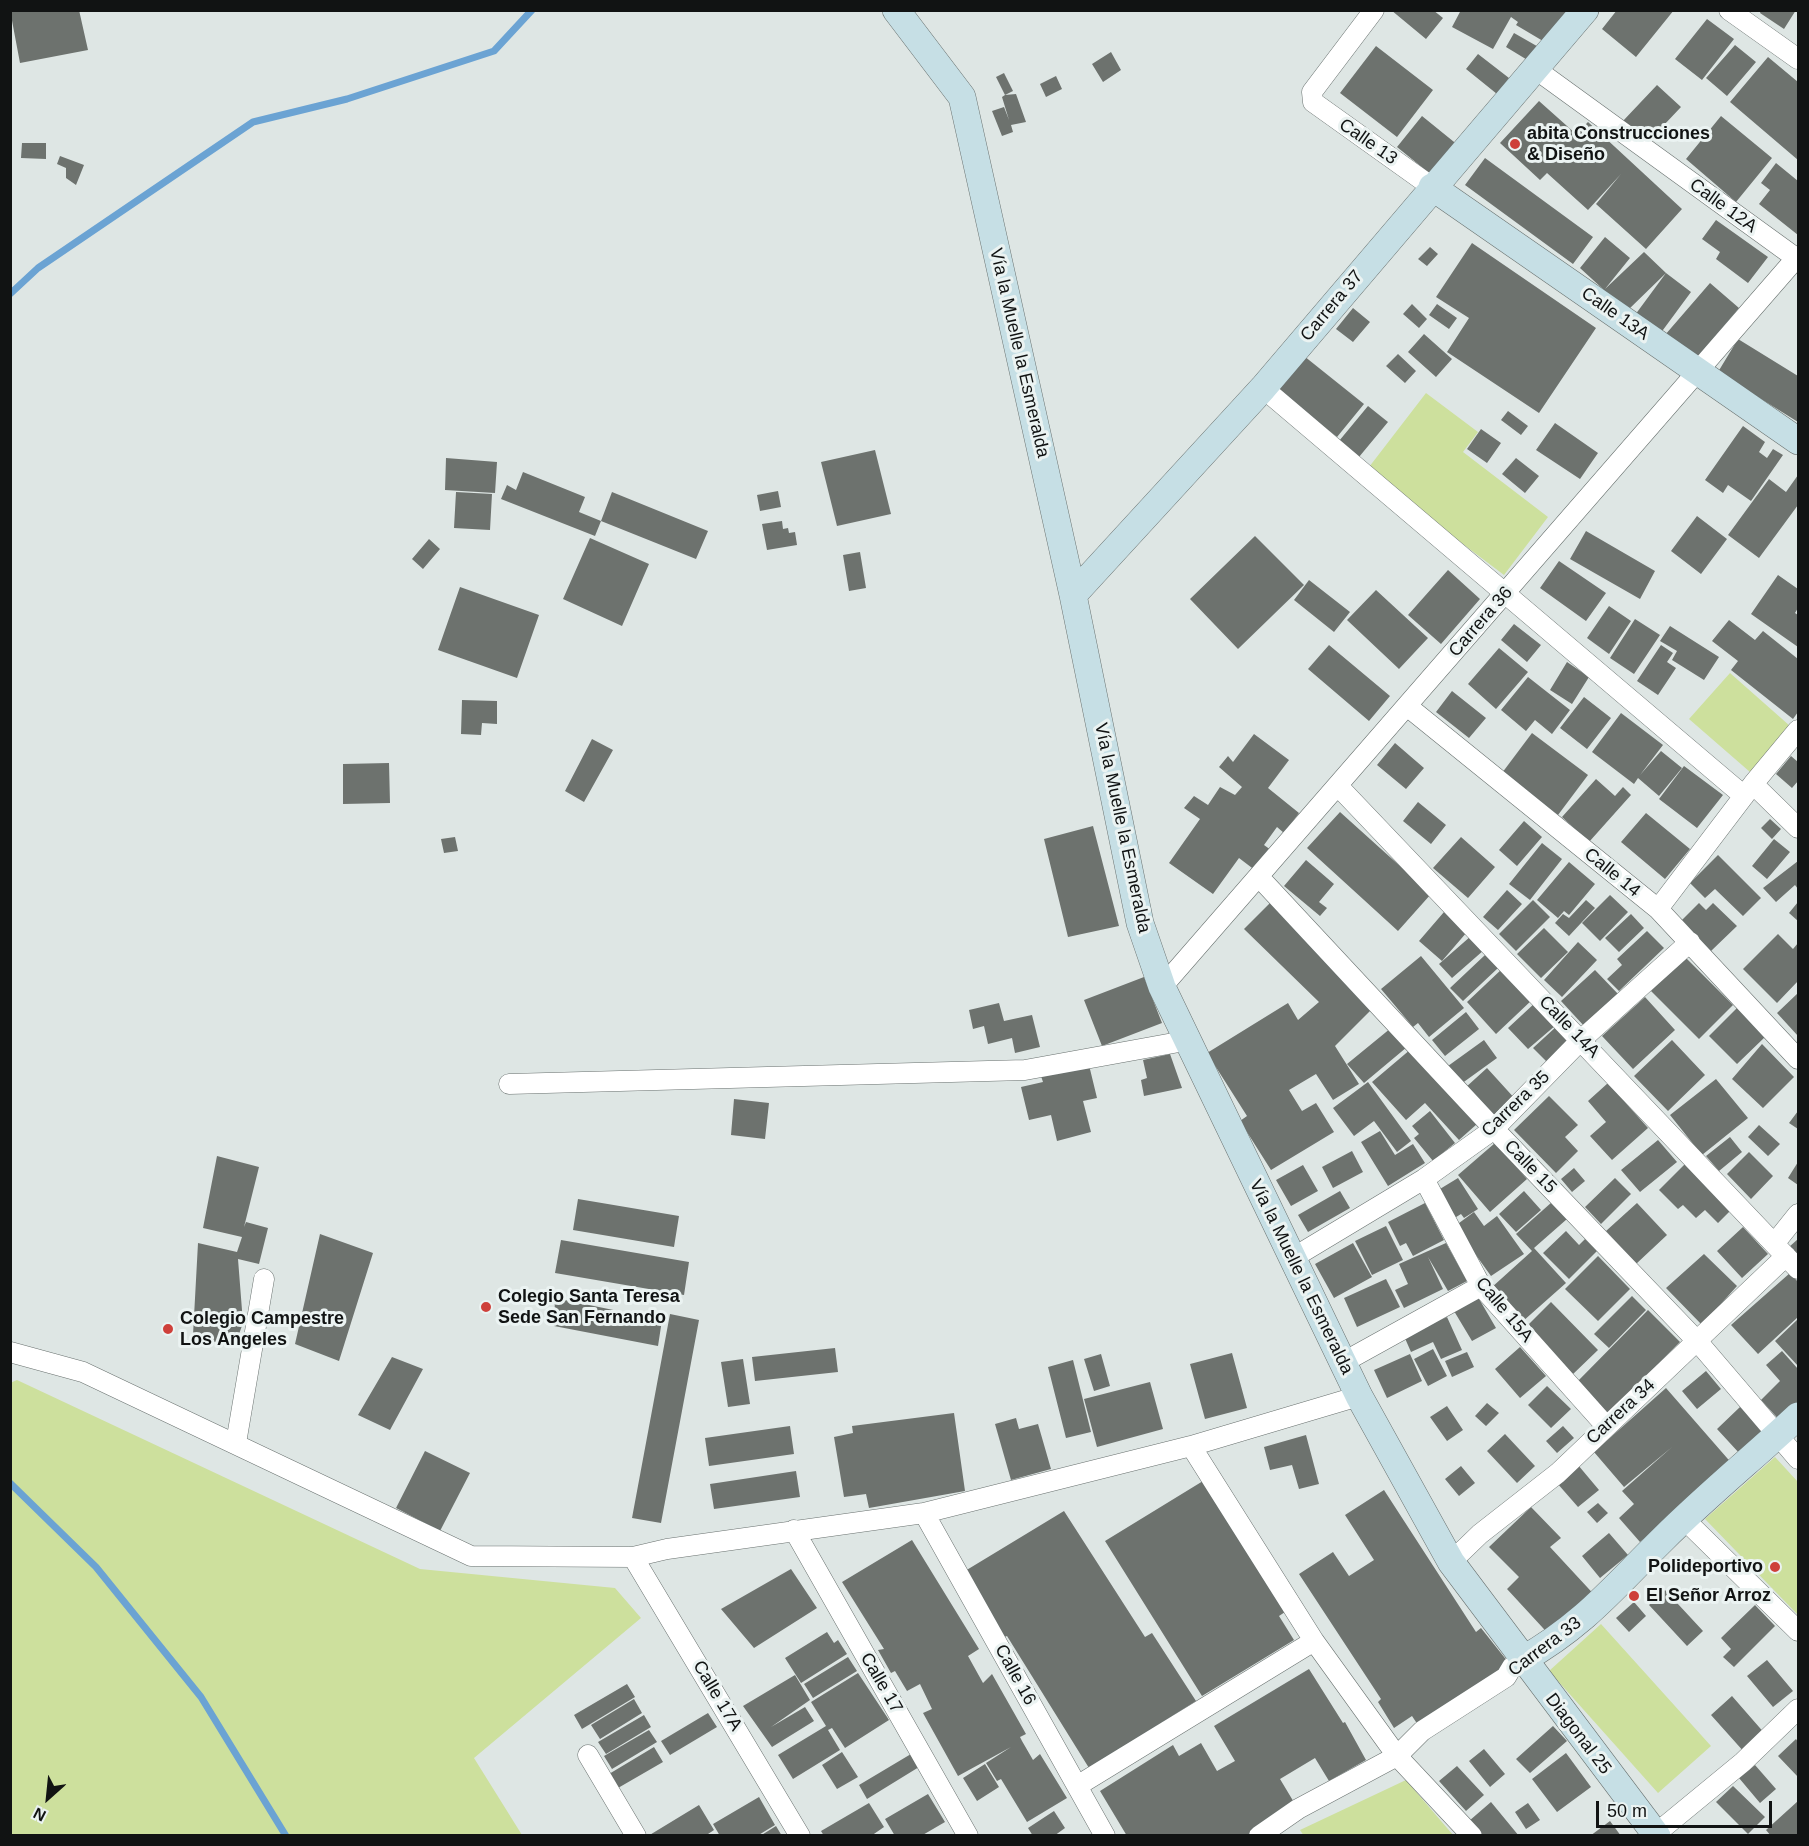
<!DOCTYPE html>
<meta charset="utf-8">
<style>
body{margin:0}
#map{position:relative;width:1809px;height:1846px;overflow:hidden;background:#dee6e4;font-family:Arial,sans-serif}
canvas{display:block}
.frame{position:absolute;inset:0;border:12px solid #111313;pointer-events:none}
.north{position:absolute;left:18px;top:1768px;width:60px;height:60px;-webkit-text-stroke:4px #ebf3f2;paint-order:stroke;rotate:207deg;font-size:16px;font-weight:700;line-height:24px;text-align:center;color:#111313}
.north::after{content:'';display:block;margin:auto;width:21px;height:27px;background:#111313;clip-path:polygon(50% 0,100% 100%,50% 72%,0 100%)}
.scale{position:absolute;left:1596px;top:1801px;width:176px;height:27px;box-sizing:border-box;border:3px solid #111313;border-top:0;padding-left:8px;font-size:18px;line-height:21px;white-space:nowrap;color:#111313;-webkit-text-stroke:4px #ebf3f2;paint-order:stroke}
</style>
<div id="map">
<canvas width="1809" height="1846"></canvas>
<div class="frame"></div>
<div class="north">N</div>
<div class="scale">50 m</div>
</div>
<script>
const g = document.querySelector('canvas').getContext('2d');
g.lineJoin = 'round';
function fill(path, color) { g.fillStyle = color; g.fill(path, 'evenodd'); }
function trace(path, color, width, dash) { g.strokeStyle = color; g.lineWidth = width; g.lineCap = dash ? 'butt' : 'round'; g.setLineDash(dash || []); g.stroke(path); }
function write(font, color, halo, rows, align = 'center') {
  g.font = font + ' Arial,sans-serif'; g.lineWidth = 6; g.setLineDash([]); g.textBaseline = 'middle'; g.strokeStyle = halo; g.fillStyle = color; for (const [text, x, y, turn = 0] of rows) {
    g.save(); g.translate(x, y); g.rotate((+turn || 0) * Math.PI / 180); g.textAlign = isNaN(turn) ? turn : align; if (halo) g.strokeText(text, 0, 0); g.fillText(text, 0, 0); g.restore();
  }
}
const green = new Path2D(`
 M1426,393L1478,432L1463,452L1548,517L1504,575L1366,471Z
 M1730,673L1790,726L1750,772L1689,719Z
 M17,1380L420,1569L615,1588L641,1618L474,1758L522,1835H11L10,1383Z
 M1775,1457L1798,1482V1615L1705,1519Z
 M1601,1624L1711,1746L1658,1793L1549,1671Z
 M1406,1780L1453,1835L1304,1836L1300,1830Z`);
const stream = new Path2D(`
 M10,294L38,268L253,122L347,99L494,51L532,10
 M10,1483L96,1567L201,1697L286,1836`);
const building = new Path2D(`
 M10,10H79L88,50L20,63Z
 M1391,10H1433L1443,18L1426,39Z
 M1461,10H1563L1567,13L1548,44L1516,25L1518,22L1511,17L1493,49L1452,27Z
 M1617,10H1674L1636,57L1602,29Z
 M1761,10H1796L1784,29L1760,13Z
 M1707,19L1734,39L1702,80L1675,59Z
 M1514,33L1542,49L1534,64L1506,47Z
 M1735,45L1756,62L1727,96L1706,78Z
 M1376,46L1433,90L1397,137L1340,93Z
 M1111,52L1121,70L1103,82L1092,64Z
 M1478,54L1509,78L1497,94L1466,69Z
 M1768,57L1798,82V160L1730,102Z
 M1004,73L1013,91L1005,95L1016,94L1026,122L1011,125L1013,132L1002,136L992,111L1004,107L1009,120L1002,97L1005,95L996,77Z
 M1056,76L1062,89L1046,97L1040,84Z
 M1657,85L1681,107L1646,144L1622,122Z
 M1539,101L1576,134L1588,122L1682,209L1646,249L1596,204L1621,174L1588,210L1547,173L1540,180L1500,143Z
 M1422,116L1459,146L1434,177L1397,147Z
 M1721,116L1772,158L1736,202L1686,159Z
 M22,143H46V159L21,158Z
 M60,156L84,165L76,185L66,178V168L57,164Z
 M1485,158L1593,237L1573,264L1465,185Z
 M1776,163L1798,181V235L1759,204L1770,190L1761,183Z
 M1716,220L1768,257L1748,283L1716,259L1720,252L1702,239Z
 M1605,237L1630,258L1605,289L1644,252L1666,273L1627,311L1580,268Z
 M1472,243L1596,328L1539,413L1447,352L1469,318L1436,297Z
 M1430,247L1438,254L1427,266L1418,259Z
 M1666,273L1691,292L1660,334L1635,315Z
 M1710,283L1739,308L1695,360L1665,335Z
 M1412,304L1427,319L1419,328L1403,314Z
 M1437,304L1457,318L1449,329L1429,315Z
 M1353,308L1370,322L1353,342L1336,329Z
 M1424,334L1452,359L1436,377L1408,352Z
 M1738,339L1798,376V422L1718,372Z
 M1398,354L1416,371L1405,383L1386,366Z
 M1304,356L1364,404L1337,437L1277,390Z
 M1368,406L1388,422L1359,457L1339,441Z
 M1508,411L1528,426L1521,435L1501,420Z
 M1555,423L1598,453L1580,479L1536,450Z
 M1743,426L1765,442L1759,452L1767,458L1773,449L1783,455L1751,501L1728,485L1723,493L1705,480Z
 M1481,429L1501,443L1487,463L1467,449Z
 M875,450L891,514L837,526L821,462Z
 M446,458L497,462L495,493L445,490Z
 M1516,458L1539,476L1525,493L1502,474Z
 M523,472L585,497L579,512L601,521L595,536L501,499L507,485L516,490Z
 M1798,475V505L1759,558L1728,535L1769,479L1786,492Z
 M778,491L781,507L760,511L757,495Z
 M456,492L492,494L490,530L454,528Z
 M612,492L708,531L696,559L601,521Z
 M1697,516L1727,539L1701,574L1671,551Z
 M782,521L783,529L788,528L789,533L795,532L797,545L767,550L762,524Z
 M1586,531L1655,571L1640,599L1570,559Z
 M1255,536L1304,585L1238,649L1190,599Z
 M590,538L649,564L622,626L563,599Z
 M429,539L440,549L423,569L412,559Z
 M860,552L866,588L849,591L843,555Z
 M1559,561L1606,593L1586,621L1540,588Z
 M1448,570L1480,599L1441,644L1408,615Z
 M1778,575L1798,589V608L1795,613L1798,615V647L1751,614Z
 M1309,580L1350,612L1334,632L1294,600Z
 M460,587L539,615L517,678L438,650Z
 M1376,590L1428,638L1399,669L1347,620Z
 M1609,606L1631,621L1609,654L1587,638Z
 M1635,619L1660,635L1634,674L1610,658Z
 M1729,620L1755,640L1763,631L1798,659V712L1793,719L1731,670L1738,661L1712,641Z
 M1514,624L1541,645L1527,662L1501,640Z
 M1670,626L1719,657L1704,680L1672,660L1677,651L1660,641Z
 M1329,645L1390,696L1369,721L1308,669Z
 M1661,645L1673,653L1667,662L1676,668L1658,695L1637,681Z
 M1499,648L1528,672L1496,709L1468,684Z
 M1567,662L1589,677L1572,704L1550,690Z
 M1528,677L1570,710L1552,734L1535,720L1526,731L1501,710Z
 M1452,691L1486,718L1469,738L1436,712Z
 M1584,697L1611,718L1587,749L1560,728Z
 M462,700L497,701V724L482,723L481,735L461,734Z
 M1621,713L1663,745L1640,775L1661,751L1682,768L1659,796L1638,778L1634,784L1592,752Z
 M1532,733L1588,775L1558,815L1502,773Z
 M1254,734L1289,760L1268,788L1299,813L1284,833L1277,827L1264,845L1275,853L1260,874L1239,858L1213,894L1169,863L1200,819L1184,808L1194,796L1208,805L1220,787L1235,795L1242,787L1219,767L1228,756L1233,762Z
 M592,739L613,750L584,802L565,791Z
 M1395,743L1424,768L1406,789L1377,765Z
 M1791,756L1798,762V781L1792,788L1776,774Z
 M389,763L390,803L343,804V764Z
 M1684,766L1723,795L1697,828L1659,799Z
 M1596,779L1615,796L1623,787L1631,795L1589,842L1562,817Z
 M1418,802L1446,825L1431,844L1403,821Z
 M1340,812L1431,894L1398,931L1307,848Z
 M1646,813L1690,849L1665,879L1621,842Z
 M1770,819L1781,829L1772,839L1761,828Z
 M1524,821L1542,837L1517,866L1499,850Z
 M1093,826L1119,926L1068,937L1044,839Z
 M455,837L458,851L444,853L441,839Z
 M1461,837L1495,867L1468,898L1433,868Z
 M1774,839L1790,852L1767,879L1752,866Z
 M1542,843L1562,859L1530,900L1509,884Z
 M1718,855L1761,898L1743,916L1715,889L1705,898L1690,883Z
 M1306,860L1334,884L1319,902L1327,908L1320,916L1284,886Z
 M1798,861V889L1795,885L1776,902L1763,888Z
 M1569,862L1595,884L1569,915L1564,911L1558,918L1537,900Z
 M1507,890L1522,904L1498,930L1483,917Z
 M1610,895L1628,912L1600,941L1582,923Z
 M1274,899L1378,1003L1335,1046L1359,1084L1333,1100L1316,1074L1289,1090L1302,1111L1316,1103L1334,1132L1271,1170L1240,1121L1247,1116L1207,1053L1288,1003L1298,1020L1319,1002L1244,929Z
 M1533,900L1550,917L1516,951L1499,934Z
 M1586,900L1595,908L1569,936L1555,923L1563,914L1569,918Z
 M1798,902V921L1789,913Z
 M1699,903L1706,910L1713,903L1737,926L1711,951L1681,921Z
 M1444,912L1467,932L1442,961L1419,941Z
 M1631,914L1644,928L1619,952L1605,938Z
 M1544,928L1568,952L1541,978L1517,954Z
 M1647,931L1664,948L1619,991L1607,979L1622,965L1617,959Z
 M1778,934L1793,949L1798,943V981L1777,1003L1743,969Z
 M1471,936L1484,950L1452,978L1439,964Z
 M1578,942L1597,960L1562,997L1544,980Z
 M1485,955L1498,968L1463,1001L1450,988Z
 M1421,956L1464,1008L1429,1037L1418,1023L1413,1027L1381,989Z
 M1685,957L1733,1005L1699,1039L1651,991Z
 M1503,968L1533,999L1496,1034L1467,1002Z
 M1595,970L1619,995L1585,1027L1561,1001Z
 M1144,977L1162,1023L1102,1046L1084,1000Z
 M1798,993V1036L1777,1013Z
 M1645,997L1675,1030L1633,1069L1602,1036Z
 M1536,1002L1556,1025L1528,1049L1508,1028Z
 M999,1003L1004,1021L1032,1015L1040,1047L1015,1053L1012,1038L988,1044L984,1026L973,1029L969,1010Z
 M1737,1008L1765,1037L1737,1064L1709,1036Z
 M1466,1012L1479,1029L1445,1056L1432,1040Z
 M1557,1026L1572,1042L1549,1064L1533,1048Z
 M1391,1028L1407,1047L1364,1083L1347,1064Z
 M1484,1040L1497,1058L1461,1084L1448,1066Z
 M1672,1040L1705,1075L1668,1111L1634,1076Z
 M1762,1044L1794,1077L1763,1108L1732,1079Z
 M1411,1049L1477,1124L1459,1140L1425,1103L1406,1120L1372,1082Z
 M1170,1054L1182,1088L1144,1096L1141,1080L1147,1078L1143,1060Z
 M1089,1065L1097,1098L1083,1101L1091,1132L1057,1141L1051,1115L1029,1120L1021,1087L1043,1082L1041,1076Z
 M1487,1068L1517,1101L1495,1120L1465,1088Z
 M1716,1079L1748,1118L1702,1155L1670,1115Z
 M1368,1082L1411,1141L1397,1152L1374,1121L1354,1136L1333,1108Z
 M1608,1083L1648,1128L1612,1160L1590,1136L1606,1122L1588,1101Z
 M1549,1096L1578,1125L1565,1137L1578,1151L1556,1173L1514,1130Z
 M734,1099L769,1103L765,1139L731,1135Z
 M1430,1111L1455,1143L1433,1161L1414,1138L1419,1134L1412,1126Z
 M1798,1111V1129L1789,1123Z
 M1759,1125L1780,1144L1768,1156L1748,1137Z
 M1380,1131L1395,1155L1413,1144L1425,1163L1388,1186L1361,1142Z
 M1730,1137L1742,1152L1719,1171L1706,1156Z
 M1658,1140L1677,1162L1640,1192L1621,1170Z
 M1495,1143L1527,1179L1490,1212L1458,1175Z
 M1352,1151L1363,1172L1333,1188L1322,1167Z
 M1749,1152L1773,1176L1751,1199L1727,1174Z
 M217,1156L259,1167L244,1227L246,1222L268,1228L259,1264L238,1259L243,1323L234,1348L193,1335L198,1243L237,1252L242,1237L203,1228Z
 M1798,1162V1185L1788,1178Z
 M1686,1163L1731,1210L1718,1223L1705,1210L1696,1218L1683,1205L1678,1209L1659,1190Z
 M1303,1165L1318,1191L1291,1206L1276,1180Z
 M1574,1168L1585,1181L1572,1192L1561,1179Z
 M1458,1178L1478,1209L1464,1218L1461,1214L1453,1219L1435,1192Z
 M1615,1178L1631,1194L1601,1224L1585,1207Z
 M1340,1191L1350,1208L1308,1232L1298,1215Z
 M1524,1191L1541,1210L1516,1232L1499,1214Z
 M578,1199L679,1216L674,1247L573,1230Z
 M1552,1202L1567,1219L1534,1248L1566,1283L1522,1322L1491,1288L1532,1251L1516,1234Z
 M1425,1203L1444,1240L1413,1256L1406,1243L1400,1246L1388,1222Z
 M1637,1203L1667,1235L1636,1264L1606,1231Z
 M1474,1212L1484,1226L1497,1216L1524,1254L1491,1276L1455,1226Z
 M1386,1226L1403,1260L1372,1275L1355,1241Z
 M1743,1227L1768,1254L1742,1278L1717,1251Z
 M1566,1231L1579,1245L1585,1239L1597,1251L1569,1279L1543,1253Z
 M320,1234L373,1253L339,1361L295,1344Z
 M1798,1239V1259L1789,1247Z
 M561,1240L689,1262L684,1295L555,1273Z
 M1353,1243L1372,1277L1334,1298L1315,1264Z
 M1446,1243L1467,1281L1448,1291L1428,1257L1443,1289L1404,1308L1395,1290L1408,1284L1399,1264Z
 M1704,1254L1737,1286L1702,1325L1666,1288Z
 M1598,1256L1630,1289L1598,1321L1565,1289Z
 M1790,1273L1798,1282V1317L1758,1354L1731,1325Z
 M1386,1279L1400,1307L1357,1327L1344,1298Z
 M1632,1296L1646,1310L1609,1348L1594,1334Z
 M1478,1297L1496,1328L1472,1341L1454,1311Z
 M555,1298L662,1320L658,1346L554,1326Z
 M1551,1302L1598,1350L1571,1376L1524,1329Z
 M1648,1310L1680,1342L1608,1414L1576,1383Z
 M670,1314L699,1320L661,1523L632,1518Z
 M1447,1317L1462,1350L1441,1359L1433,1342L1411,1352L1404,1336Z
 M1798,1319V1366L1775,1341Z
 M1520,1347L1546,1376L1520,1398L1495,1369Z
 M835,1348L838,1372L755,1381L752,1357Z
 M1433,1349L1447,1376L1428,1386L1414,1359Z
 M1782,1351L1798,1369V1411L1784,1425L1761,1400L1780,1381L1766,1365Z
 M1467,1352L1474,1367L1452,1377L1445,1361Z
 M1232,1353L1247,1408L1205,1419L1190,1364Z
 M1101,1354L1110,1386L1094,1391L1084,1359Z
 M1410,1354L1422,1381L1387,1398L1374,1370Z
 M392,1357L423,1369L390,1430L358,1415Z
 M743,1359L750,1404L728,1407L721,1362Z
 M1073,1360L1091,1432L1066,1438L1048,1367Z
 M1706,1371L1721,1389L1697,1409L1682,1391Z
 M1150,1382L1163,1429L1097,1447L1084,1399Z
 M1547,1386L1571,1409L1551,1428L1528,1405Z
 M1666,1388L1734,1466L1640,1542L1619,1518L1634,1504L1622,1491L1672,1447L1624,1487L1594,1452Z
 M1487,1403L1499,1413L1486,1426L1475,1416Z
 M1447,1406L1463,1430L1447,1441L1430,1417Z
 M1740,1407L1764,1431L1740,1454L1717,1429Z
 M954,1413L965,1491L869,1508L866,1494L844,1497L834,1437L853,1433L852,1426Z
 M1016,1418L1019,1429L1038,1424L1051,1469L1011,1480L995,1424Z
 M790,1426L794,1454L709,1466L705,1438Z
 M1563,1426L1574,1438L1557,1453L1546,1441Z
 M1505,1434L1535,1466L1517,1483L1487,1451Z
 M1306,1435L1319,1484L1299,1489L1292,1465L1270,1470L1264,1447Z
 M425,1451L470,1473L440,1531L396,1508Z
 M1578,1465L1599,1490L1578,1507L1557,1483Z
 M1461,1466L1475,1483L1459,1496L1445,1479Z
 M796,1471L800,1497L714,1509L710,1484Z
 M1203,1481L1285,1612L1279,1616L1294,1640L1202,1696L1105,1541Z
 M1384,1490L1476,1632L1481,1628L1512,1667L1422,1731L1412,1716L1394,1728L1378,1702L1381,1699L1299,1574L1333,1552L1349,1576L1374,1560L1345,1515Z
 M1598,1503L1608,1513L1597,1523L1587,1512Z
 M1531,1507L1561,1538L1550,1547L1600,1601L1554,1640L1507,1589L1519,1577L1489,1547Z
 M1064,1511L1145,1637L1152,1633L1196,1701L1089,1768L1007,1636L1002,1638L965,1571Z
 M1609,1533L1628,1555L1600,1578L1582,1556Z
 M912,1540L979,1649L968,1656L983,1683L992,1674L1026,1734L1020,1737L1022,1741L1033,1760L1040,1754L1067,1798L1027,1822L1001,1779L997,1781L986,1763L1011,1747L958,1776L923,1713L932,1709L920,1684L907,1691L895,1671L891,1673L878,1650L884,1649L842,1582Z
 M791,1569L817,1608L754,1648L721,1609Z
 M1665,1590L1703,1631L1687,1646L1649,1605Z
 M1634,1602L1646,1616L1629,1632L1616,1618Z
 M1755,1605L1775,1626L1734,1667L1723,1657L1731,1649L1721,1638Z
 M827,1632L834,1643L838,1640L847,1654L801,1683L785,1658Z
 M848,1657L857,1671L813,1698L804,1684Z
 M1767,1660L1793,1691L1773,1707L1747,1676Z
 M1309,1669L1343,1723L1345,1722L1366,1760L1329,1781L1315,1758L1280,1779L1298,1809L1259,1836H1127L1100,1791L1173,1745L1179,1756L1201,1743L1217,1771L1235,1761L1214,1726Z
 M858,1673L889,1720L845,1748L832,1728L828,1730L840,1750L793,1779L778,1755L826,1726L811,1702Z
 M795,1675L810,1700L771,1727L805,1707L814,1721L772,1747L743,1706Z
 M627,1684L635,1697L582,1729L574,1715Z
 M1732,1696L1766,1735L1745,1753L1711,1715Z
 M634,1699L642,1713L600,1739L591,1725Z
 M708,1713L717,1727L670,1755L661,1741Z
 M644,1715L651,1727L606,1754L598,1742Z
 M1553,1726L1567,1741L1530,1773L1516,1759Z
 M649,1730L657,1742L612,1769L604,1756Z
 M1796,1739L1798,1742V1777L1778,1756Z
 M654,1747L663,1762L618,1788L609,1774Z
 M1484,1749L1505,1774L1490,1787L1469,1761Z
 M842,1752L858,1777L837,1789L822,1765Z
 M1566,1753L1591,1787L1557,1812L1532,1779Z
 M911,1754L919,1767L867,1799L859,1785Z
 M985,1764L999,1787L977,1801L963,1778Z
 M1755,1765L1776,1789L1760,1803L1739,1778Z
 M1457,1766L1484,1795L1466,1811L1439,1781Z
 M1733,1786L1765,1817L1748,1834L1716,1802Z
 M928,1794L945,1822L921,1836H895L885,1819Z
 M759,1797L775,1825L757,1836H720L713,1824Z
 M1798,1801V1836H1771L1766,1830Z
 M1491,1802L1519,1836H1481L1469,1821Z
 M869,1803L884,1827L871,1836H824L821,1831Z
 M1528,1803L1540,1820L1526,1829L1515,1812Z
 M699,1805L714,1830L705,1836H648Z
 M1054,1811L1065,1828L1054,1836H1033L1028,1828Z
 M1610,1821L1621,1836H1590Z
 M776,1826L782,1836H760Z`);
const street = new Path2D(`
 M1374,10L1312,92L1313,102L1432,187
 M1729,10L1798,59
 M1534,68L1796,258
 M1263,388L1744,796
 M1407,706L1658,909L1798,1059
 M1753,784L1798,828
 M1338,786L1798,1269
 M1259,877L1494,1129L1698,1342L1798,1459
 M1658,909L1753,784L1798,730
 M1162,987L1798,256
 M509,1084L1025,1070L1190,1040
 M1424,1179L1481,1286L1606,1426
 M1774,1244L1798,1214
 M1291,1259L1424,1179L1494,1129L1581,1040L1690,942
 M10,1352L83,1372L471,1556L633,1557L667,1549L924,1513L1191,1446L1359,1396
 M1342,1363L1481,1286
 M236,1443L264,1279
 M1191,1446L1314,1641L1397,1756L1472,1836
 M924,1513L1105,1836
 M1685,1520L1798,1631
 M794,1530L968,1836
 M633,1557L800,1836
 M1451,1562L1480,1534L1558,1473L1786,1256
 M588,1755L636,1836
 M1077,1786L1314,1641
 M1259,1836L1298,1809L1397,1756L1422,1731L1506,1677L1512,1667L1522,1660
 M1653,1836L1743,1762L1798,1709`);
const secondary = new Path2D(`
 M896,10L962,97L1073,595L1140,923L1162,987L1359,1396L1451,1562L1657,1836
 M1432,187L1798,441
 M1073,595L1263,388L1585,10
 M1522,1660C1584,1625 1614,1587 1663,1539C1706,1496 1754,1457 1798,1416`);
const markers = [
 [1515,144,6,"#ce403a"],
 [486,1307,6,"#ce403a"],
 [168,1329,6,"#ce403a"],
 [1775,1567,6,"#ce403a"],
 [1634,1596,6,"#ce403a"]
];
const poiNames = [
 ["abita Construcciones",1527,134],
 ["& Diseño",1527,155],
 ["Colegio Santa Teresa",498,1297],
 ["Sede San Fernando",498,1318],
 ["Colegio Campestre",180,1319],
 ["Los Angeles",180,1340],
 ["Polideportivo",1763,1567,"right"],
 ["El Señor Arroz",1646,1596]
];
const streetNames = [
 ["Calle 13",1368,142,35],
 ["Calle 12A",1723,206,36],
 ["Carrera 37",1332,306,-50],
 ["Calle 13A",1615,314,35],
 ["Vía la Muelle la Esmeralda",1019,353,77],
 ["Carrera 36",1481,622,-49],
 ["Vía la Muelle la Esmeralda",1122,828,78],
 ["Calle 14",1612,873,39],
 ["Calle 14A",1569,1027,46],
 ["Carrera 35",1516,1104,-44],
 ["Calle 15",1530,1167,46],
 ["Vía la Muelle la Esmeralda",1301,1277,64],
 ["Calle 15A",1504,1310,50],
 ["Carrera 34",1621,1412,-43],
 ["Carrera 33",1545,1647,-37],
 ["Calle 16",1015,1675,61],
 ["Calle 17",881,1683,60],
 ["Calle 17A",717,1696,59],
 ["Diagonal 25",1578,1734,53]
];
fill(green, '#cde09d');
trace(stream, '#6ba3d3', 7);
fill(building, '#6d726e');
trace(street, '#69716f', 21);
trace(secondary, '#69716f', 28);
trace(street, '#fff', 20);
trace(secondary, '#c6dfe5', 27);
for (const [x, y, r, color] of markers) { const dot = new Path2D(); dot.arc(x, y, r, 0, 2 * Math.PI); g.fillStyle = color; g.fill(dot); trace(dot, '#ebf3f2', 2); }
write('bold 18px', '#111313', '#ebf3f2', poiNames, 'left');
write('18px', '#111313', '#ebf3f2', streetNames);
</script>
